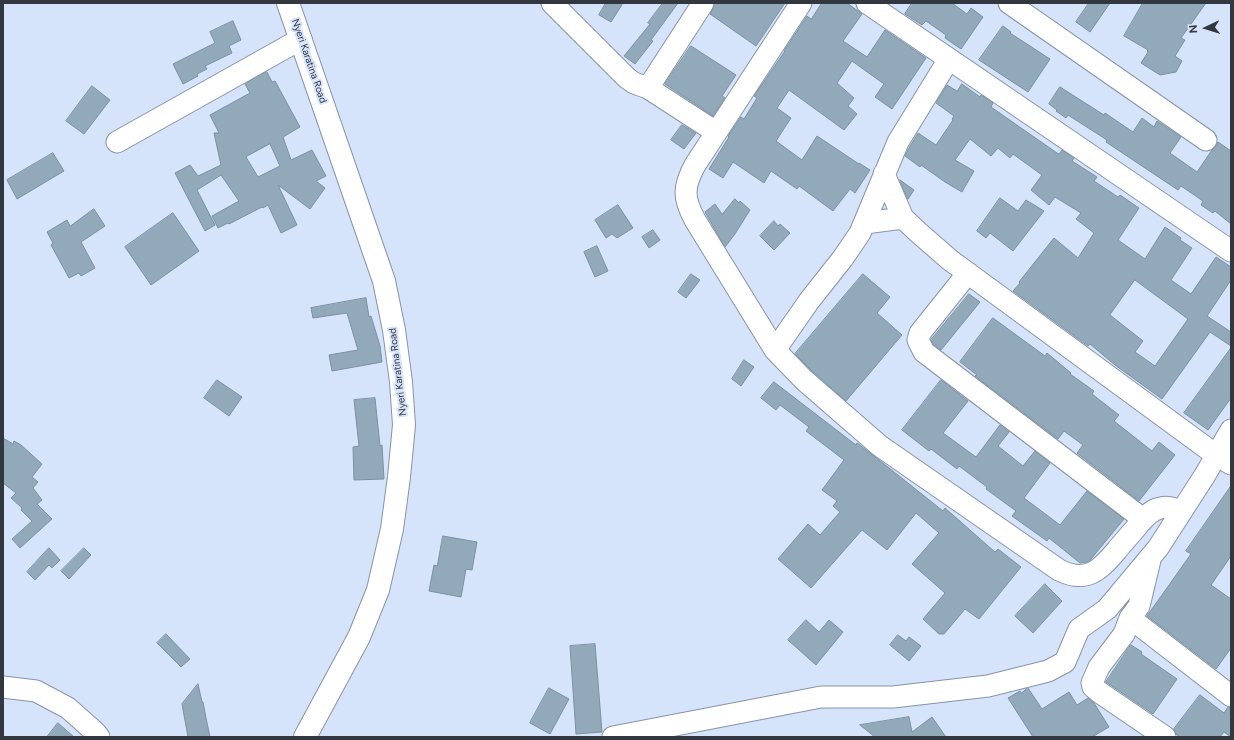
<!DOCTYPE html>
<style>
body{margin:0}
#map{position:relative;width:1234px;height:740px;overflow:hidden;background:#d6e4fb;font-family:Figtree,sans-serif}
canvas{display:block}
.frame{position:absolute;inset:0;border:4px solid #323740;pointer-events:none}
.north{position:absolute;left:1186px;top:8px;width:40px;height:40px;-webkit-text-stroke:3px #d6e4fb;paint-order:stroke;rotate:266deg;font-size:11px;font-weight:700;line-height:16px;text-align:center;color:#323740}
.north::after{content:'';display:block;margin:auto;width:14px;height:18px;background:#323740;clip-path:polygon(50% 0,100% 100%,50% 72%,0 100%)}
</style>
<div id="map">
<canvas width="1234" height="740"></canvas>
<div class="frame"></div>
<div class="north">N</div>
</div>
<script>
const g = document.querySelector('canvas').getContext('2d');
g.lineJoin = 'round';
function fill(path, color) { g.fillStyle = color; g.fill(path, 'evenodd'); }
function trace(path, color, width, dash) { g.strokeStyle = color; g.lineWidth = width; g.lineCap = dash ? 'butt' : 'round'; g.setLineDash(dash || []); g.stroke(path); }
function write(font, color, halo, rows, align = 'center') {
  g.font = font + ' Figtree,sans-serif'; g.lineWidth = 4; g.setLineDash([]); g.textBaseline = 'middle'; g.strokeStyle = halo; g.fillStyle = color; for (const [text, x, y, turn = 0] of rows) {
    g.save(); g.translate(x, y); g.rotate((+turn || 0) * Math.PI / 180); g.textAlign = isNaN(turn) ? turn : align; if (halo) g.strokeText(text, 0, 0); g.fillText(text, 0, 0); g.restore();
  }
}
const building = new Path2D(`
 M606,3H623L611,22L599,15Z
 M663,3H678L651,40L653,41L635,64L624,56L650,24L648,23Z
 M715,3H785L756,46L710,14L713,9Z
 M822,3H847L862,14L843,41L867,57L885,30L926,58L892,109L875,97L884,84L852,61L837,83L854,98L848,106L857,114L844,130L789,90L777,108L791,118L776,141L802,160L817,136L859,164V163L870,170L855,193L850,189L833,211L799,186L797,189L771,171L764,183L733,162L723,178L709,169L729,137L728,136L741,117L744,119L757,98L754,96L785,51H784L807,16L811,19Z
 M912,3H952L967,14L971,8L983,17L961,49L945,38L946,35L926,21L922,25L905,14Z
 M1089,3H1110L1090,32L1076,22Z
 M1143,3H1206L1181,38L1185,40L1175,56L1182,61L1176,72L1160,75L1141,63L1148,52L1147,51L1148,50L1124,36Z
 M233,21L241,40L229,46L232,53L205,66L207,69L197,74L198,76L183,84L173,64L215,43L210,32Z
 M1003,26L1011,32L1010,33L1050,59L1028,92L979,60Z
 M691,46L736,75L722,96L725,98L713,116L665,84Z
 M267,72L272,82L275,81L300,127L283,137L291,160L312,150L326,176L316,181L325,188L310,209L278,185L297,225L281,233L268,205L263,208L262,207L229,224L228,223L218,228L212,216L239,201L221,175L197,190L215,225L205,231L175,173L190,165L198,176L221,165L214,133H219L210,115L250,93L245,84ZM270,144L280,166L258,177L246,157Z
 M962,84L980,97L981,95L993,103L991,107L1057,153L1059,154L1062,150L1074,158L1072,161L1097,177L1094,181L1118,197L1120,195L1139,208L1118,240L1145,259L1165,227L1181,238L1180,240L1192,248L1171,280L1191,294L1216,257L1231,267V280L1207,316L1231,332V346L1210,332L1162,399L1115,365L1090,344L1088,346L1013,291L1020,283L1019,282L1054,238L1078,258L1094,233L1076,219L1081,213L1055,197L1049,205L1031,190L1042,175L1013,154L1010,158L998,148L991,156L970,139L955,160L974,171L962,192L945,182L921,165L920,167L905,156L909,148L918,133L936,145L953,120L952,119L954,116L936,103L947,85L957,91ZM1135,280L1188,319L1155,366L1135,352L1143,341L1110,315Z
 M92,86L110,100L84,134L66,121Z
 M1060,87L1104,115L1105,113L1133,132L1142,118L1154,127L1157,121L1181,137L1170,153L1197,172L1212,150L1216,146L1218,142L1231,151V224L1215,211L1213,213L1201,205L1203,201L1181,186L1178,190L1106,142L1107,140L1068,115L1066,118L1056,111L1057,110L1049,104Z
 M682,125L696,133L684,149L671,140Z
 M53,153L64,171L17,199L7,180Z
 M900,180L914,190L908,199Z
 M1000,198L1018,211L1026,200L1044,211L1013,251L990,233L986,238L977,231Z
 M735,199L739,203L740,201L750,210L735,234L725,247L705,212L715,204L722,214Z
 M618,205L633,228L617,238L612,234L606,238L595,220Z
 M94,209L105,226L81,242L95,268L81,276L79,273L69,278L51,245L53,243L47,232L67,220L70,226Z
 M173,213L199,251L151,285L125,247Z
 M774,221L778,226L780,224L790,233L774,250L760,236Z
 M653,230L660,240L649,248L642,237Z
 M597,246L608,271L595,277L584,252Z
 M691,274L700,280L686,298L678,292Z
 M863,274L890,297L877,313L902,335L846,401L812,371L795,354Z
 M969,294L980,302L941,350L933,344L931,340Z
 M366,298L369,317L371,316L380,346L382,362L332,371L329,355L358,350L347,313L313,318L311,308Z
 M993,318L1045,356L1047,353L1071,373L1070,374L1094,391L1092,394L1119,415L1114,421L1152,451L1159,442L1175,455L1139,501L1077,453L1083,445L1064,431L1058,439L975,376L977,375L960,362Z
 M1231,348V398L1208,430L1184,413Z
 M744,360L754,367L741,386L732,379Z
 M217,380L242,397L229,416L204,398Z
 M941,380L968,401L943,433L976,457L1000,425L1009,432L998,446L1023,466L1035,451L1050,463L1024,498L1060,525L1087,491L1124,519L1091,559L1087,562L1080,563L1049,538L1047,541L1012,516L1016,511L986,489L987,487L959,466L957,469L931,449L929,451L902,430Z
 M774,382L856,445L857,443L884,464L943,511L945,508L995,552L998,549L1021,567L979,619L965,609L944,634H939L923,619L945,593L912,564L939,533L916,513L887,550L862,530L811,588L778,559L808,524L820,535L840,512L833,506L837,501L822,490L844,460L806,431L809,427L780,405L776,410L761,398Z
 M375,398L380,446L382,445L384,479L354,480L353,447L359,446L354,400Z
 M3,438L13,444L14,441L21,445L42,464L32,477L38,482L33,488L42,500L37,504L52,519L20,548L12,539L32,521L21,510L22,508L11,498L16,493L3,483Z
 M1231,486V556L1211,585L1231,599V648L1216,669L1147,616L1191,554L1186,551Z
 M443,536L477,542L472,570L466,569L461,597L429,591L434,565L437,566Z
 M49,548L60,560L52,568L49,565L35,580L27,572Z
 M84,548L91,555L69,579L61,571Z
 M1045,584L1062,601L1033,633L1015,616Z
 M806,620L819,632L829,620L843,632L816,665L788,640Z
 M166,634L190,659L181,667L157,643Z
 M898,635L906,641L909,637L921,646L909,661L890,645Z
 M595,644L602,732L576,734L570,646Z
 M1131,645L1142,652L1141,654L1177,679L1153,714L1106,682Z
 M198,684L202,702H203L206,718L210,737H188L182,704Z
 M549,688L569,699L550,734L530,723Z
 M1028,688L1042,709L1069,692L1077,705L1088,698L1094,703L1109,727L1092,737H1033L1008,698L1020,691L1021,693Z
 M1200,695L1224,713L1228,707L1231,708V737L1224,732L1220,737H1180L1176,734L1174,729Z
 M909,717L912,732L932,717L946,737H875L860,725Z
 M58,723L74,737H47Z`);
const minor = new Path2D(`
 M552,3L627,78L634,83L648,88L716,132
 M801,3L695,165C683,187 683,198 695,220L775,350L804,380L880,446L1059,570C1087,584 1100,570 1117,550C1124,541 1132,533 1139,524C1145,517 1152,509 1161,508C1168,506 1175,509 1182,511
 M867,3L1231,251
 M1009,3L1206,140
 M648,88L703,3
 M117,142L301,39
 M884,174L903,218L919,233L950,260L1216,455L1231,464
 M865,223L903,218
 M968,273L920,333L918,340L924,352L1143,519
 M775,350L809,301L843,258L860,233L898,142L949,59
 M1150,560L1139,606L1130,618L1124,634L1099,667L1092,683L1093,687L1099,692L1165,737
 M1130,618L1231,696
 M3,687L36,691L68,708L95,732L99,737
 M613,737L821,697H893L988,686L1048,671L1065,662L1079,629L1107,609L1158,548L1205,475L1231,430`);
const highway = new Path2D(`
 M288,3L384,281L394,330L401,382L404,425L399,477L392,529L378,590L359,637L305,737`);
const streetNames = [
 ["Nyeri Karatina Road",309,61,71],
 ["Nyeri Karatina Road",398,372,-97]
];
fill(building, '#91a9b8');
trace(building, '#7991a0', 1);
trace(minor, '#8793a9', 23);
trace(highway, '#8793a9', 24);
trace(minor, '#fff', 21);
trace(highway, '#fff', 22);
write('10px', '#323740', '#d6e4fb', streetNames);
</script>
